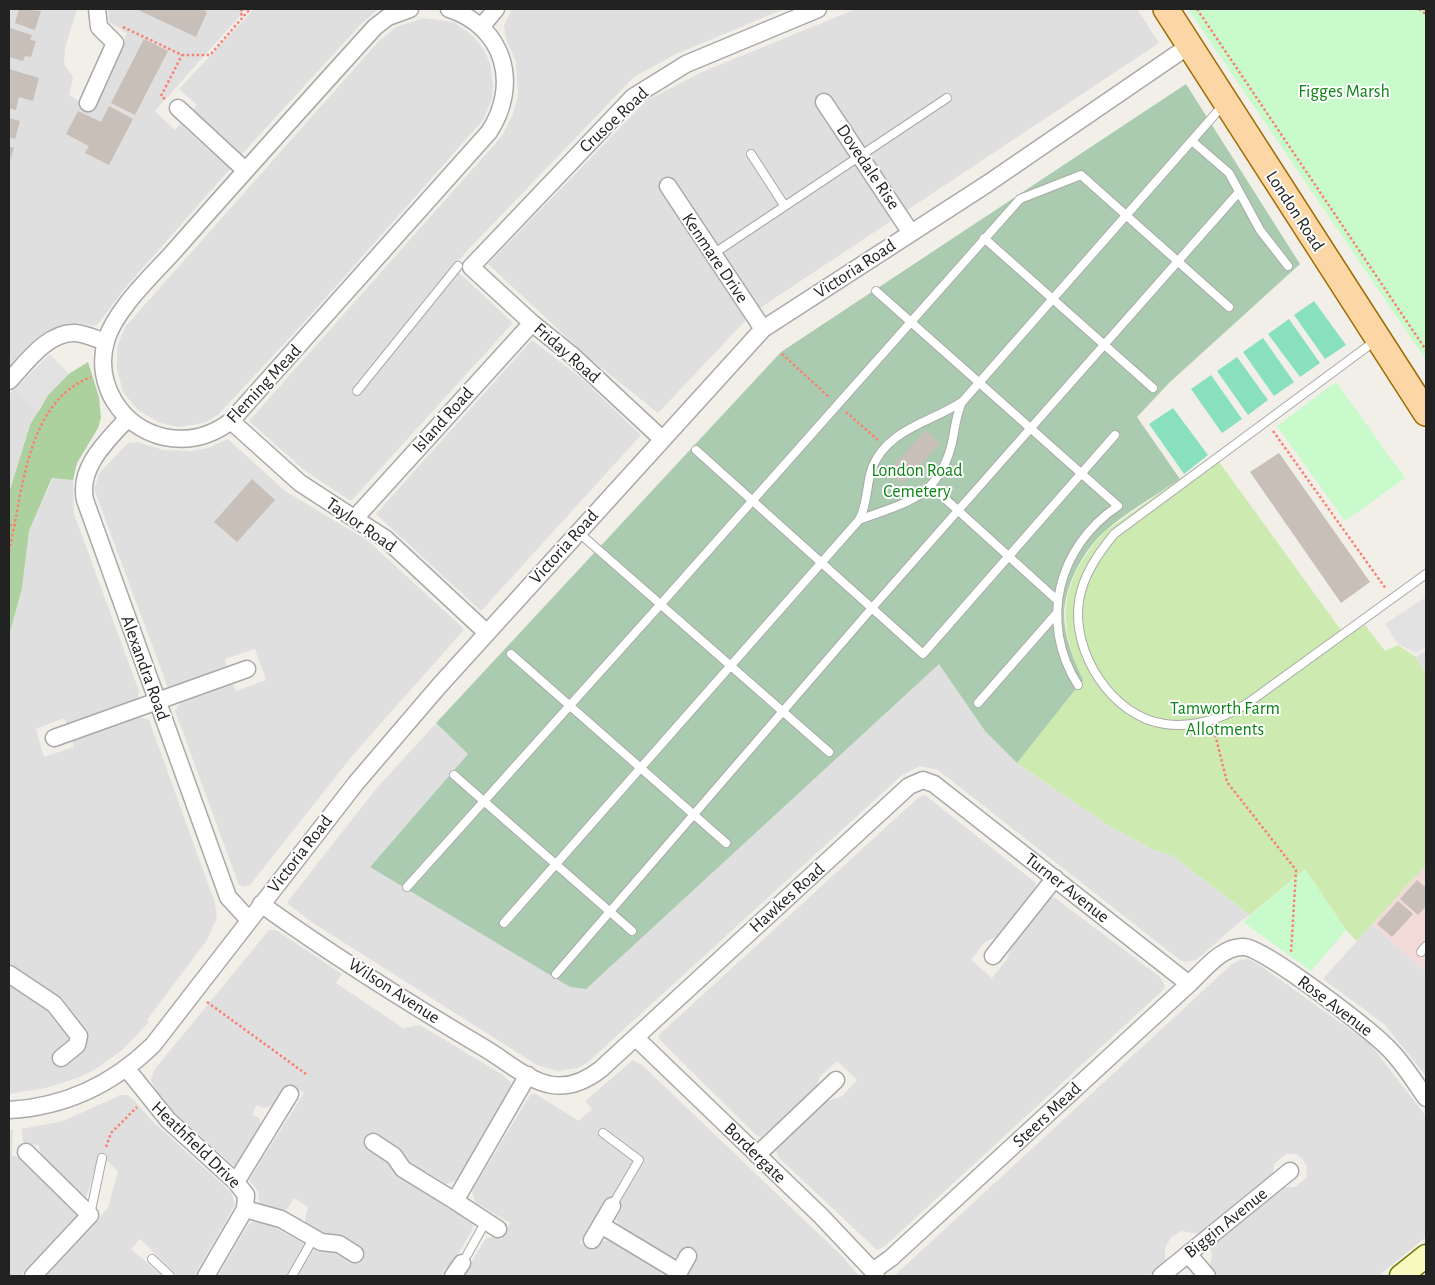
<!DOCTYPE html>
<style>
body{margin:0}
#map{position:relative;width:1435px;height:1285px;overflow:hidden;background:#f2efe9;font-family:"Alegreya Sans",sans-serif}
canvas{display:block}
.frame{position:absolute;inset:0;border:10px solid #222;pointer-events:none}
</style>
<div id="map">
<canvas width="1435" height="1285"></canvas>
<div class="frame"></div>
</div>
<script>
const g = document.querySelector('canvas').getContext('2d');
g.lineJoin = 'round';
function fill(path, color) { g.fillStyle = color; g.fill(path, 'evenodd'); }
function trace(path, color, width, dash) { g.strokeStyle = color; g.lineWidth = width; g.lineCap = dash ? 'butt' : 'round'; g.setLineDash(dash || []); g.stroke(path); }
function write(font, color, halo, rows, align = 'center') {
  g.font = font + ' "Alegreya Sans",sans-serif'; g.lineWidth = 4; g.setLineDash([]); g.textBaseline = 'middle'; g.strokeStyle = halo; g.fillStyle = color; for (const [text, x, y, turn = 0] of rows) {
    g.save(); g.translate(x, y); g.rotate((+turn || 0) * Math.PI / 180); g.textAlign = isNaN(turn) ? turn : align; if (halo) g.strokeText(text, 0, 0); g.fillText(text, 0, 0); g.restore();
  }
}
const residential = new Path2D(`
 M9,9H77L65,48L64,64L73,77L69,95L94,111L127,33L109,22L108,9H246L155,111L175,130L180,124L230,169L125,288L98,324L93,326L79,323L65,325L44,336L9,372Z
 M254,9H378L361,24L241,155L192,111L197,105L179,89Z
 M512,9H784L676,54L634,77L464,254L454,268L512,322V324L352,500H349L304,470L249,421L502,136L513,114L518,96L516,62L506,39L504,25Z
 M856,9H1137L1159,43L766,304L747,319L658,413L588,357L488,264L646,101L702,72Z
 M424,18L454,22L474,37L484,50L490,63L493,84L492,99L483,120L306,320L218,415L204,423L179,427L160,423L138,410L123,392L117,369V347L125,327L379,41L396,27Z
 M532,340L581,378L641,435L481,611L376,514Z
 M14,389L39,411L30,425L9,493V395Z
 M228,439L285,491L367,540L463,628V631L352,756L250,885L242,887L239,885L175,711L180,703L233,684L236,691L266,680L255,649L225,659L227,667L168,688L94,489L100,472L128,443L138,442L163,450L191,451L208,448Z
 M53,478L73,480L74,514L139,691L138,697L129,702L67,724L64,718L36,729L44,757L74,747L72,741L140,717L149,720L215,903L217,918L207,940L147,1020L149,1022L121,1051L96,1069L77,1078L46,1088L9,1094V636L22,588L29,531Z
 M1426,650V674L1416,657Z
 M939,663L985,731L1017,763L1109,826L1152,849L1173,856L1250,915L1241,921L1196,960L1185,962L1180,960L938,770L920,766L901,776L587,1063L577,1068L557,1071L537,1065L313,923L288,904V901L376,789L436,723L468,754L370,867L570,987Z
 M925,795L1036,883L1035,889L996,937L985,942L971,960L992,978L1007,959L1011,946L1048,899L1054,897L1160,977L1165,986L1163,990L885,1246L877,1250L778,1157L776,1150L826,1101L841,1097L857,1080L837,1061L820,1077L816,1089L761,1137L756,1135L658,1038L661,1033L920,796Z
 M1372,924L1426,972V1076L1384,1024L1323,979Z
 M269,930H276L342,974L336,983L403,1028L420,1025L503,1075L511,1083V1088L456,1181L446,1184L425,1171L415,1186L470,1219L472,1223L473,1228L450,1269L446,1267L441,1276H218L248,1225L253,1222L269,1224L318,1252L326,1240L307,1225L305,1219L308,1207L294,1198L288,1208L283,1211H276L270,1205L260,1206L258,1191L249,1180L304,1093L290,1084L276,1105L264,1108L257,1105L252,1114L259,1118L262,1128L239,1167L234,1166L161,1101L151,1080L155,1069Z
 M1249,959L1261,966L1370,1044L1426,1116V1237L1378,1276H1219L1210,1266L1212,1256L1210,1247L1283,1187H1295L1306,1178L1307,1167L1302,1158L1296,1154H1286L1274,1164L1273,1174L1199,1234L1182,1231L1171,1237L1165,1248V1262L1148,1276H894L1232,964L1240,960Z
 M633,1060L642,1065L778,1195L842,1256L859,1276H684L695,1256L683,1249L679,1255L671,1258L620,1227L616,1219L622,1208L607,1199L580,1243L593,1251L599,1242L609,1240L657,1268L662,1276H463L486,1238L494,1237L501,1239L510,1223L475,1202L472,1191L530,1095L534,1093L579,1121L592,1109L585,1101Z
 M121,1095H127L133,1099L153,1122L231,1192L235,1205L194,1276H178L140,1239L131,1249L162,1276H46L108,1208L118,1171L100,1154L86,1198L42,1157L38,1145L23,1144L22,1129L63,1121Z
 M9,1130H13L12,1156L25,1158L81,1211L20,1276H9Z`);
const commercial = new Path2D(`
 M1426,865V972L1372,924Z`);
const grass = new Path2D(`
 M1214,455L1346,637L1365,625L1385,651L1398,645L1416,657L1426,674V865L1357,941L1346,930L1305,869L1250,915L1173,856L1152,849L1109,826L1017,763L1083,680C1055,620 1060,582 1104,532Z`);
const forest = new Path2D(`
 M88,362L99,397L101,418L98,428L77,463L73,480L52,478L29,531L22,588L9,636V493L30,425L48,395L67,375Z`);
const cemetery = new Path2D(`
 M1186,84L1300,264L1169,383L1137,417L1180,479C1155,496 1126,512 1104,532C1083,551 1065,585 1064,614C1064,637 1074,660 1083,680L1017,763L985,731L939,664L586,989L570,987L370,867L468,754L436,723L781,352Z`);
const park = new Path2D(`
 M1188,9H1426V360Z
 M1336,382L1405,478L1345,521L1277,426Z
 M1305,869L1346,930L1311,971L1243,922Z`);
const pitch = new Path2D(`
 M1314,301L1346,345L1325,359L1294,315Z
 M1289,319L1320,363L1300,377L1268,334Z
 M1263,338L1294,382L1274,396L1243,352Z
 M1237,357L1268,400L1248,415L1217,371Z
 M1211,375L1242,419L1222,433L1191,389Z
 M1173,408L1208,455L1184,474L1149,424Z`);
const parking = new Path2D(`
 M50,354L69,374L48,395L39,411L14,389Z
 M1426,597V647L1416,653L1398,644L1385,624Z`);
const building = new Path2D(`
 M19,9L41,11L35,30L15,23Z
 M136,9H201L207,12L196,37Z
 M10,28L32,35L30,40L36,41L31,57L25,56L23,61L9,57Z
 M144,39L168,51L135,115L111,103Z
 M9,69L39,78L33,101L19,97L16,110L9,108Z
 M109,106L133,119L109,165L85,153L89,146L66,134L78,111L101,122Z
 M9,118L20,121L15,139L9,137Z
 M9,146L14,148L9,163Z
 M926,430L940,444L902,484L888,471Z
 M1279,453L1370,582L1341,603L1250,472Z
 M252,479L275,500L237,542L214,522Z
 M1417,880L1426,888V906L1418,915L1400,899Z
 M1398,901L1413,914L1392,937L1377,924Z`);
const path = new Path2D(`
 M242,9L240,12L243,17
 M1197,9L1426,350
 M1419,9L1426,14
 M123,27L182,55H210L250,9
 M165,99L161,96L182,55
 M782,354L829,397
 M846,412L878,440
 M1273,431L1386,589
 M9,525H16
 M9,551C23,492 26,402 91,377
 M1214,730L1227,782L1296,870L1291,953
 M207,1002L306,1074
 M106,1147L111,1133L137,1107`);
const lane = new Path2D(`
 M1192,141L1229,173L1260,230L1288,266
 M751,154L784,205
 M984,238L1153,388
 M713,254L947,98
 M876,291L1118,506C1058,546 1038,622 1078,685
 M1375,341L1114,534C1098,554 1083,575 1079,601C1071,652 1112,717 1165,724C1195,728 1222,719 1248,703L1426,574
 M357,391L458,266
 M696,450L923,654L1115,435
 M931,486L1057,600
 M859,520C903,503 936,500 951,447C955,432 955,417 962,402
 M578,532L829,752
 M511,654L726,843
 M978,703L1056,614
 M454,775L632,931
 M407,887L660,605L1020,199L1081,175L1229,307
 M504,923L859,520C868,504 866,485 872,468C888,428 931,423 963,401L1224,104
 M1421,952L1426,946
 M556,974L872,608L1239,192
 M603,1133L639,1160L612,1206
 M90,1215L102,1158
 M467,1255L486,1221
 M152,1259L170,1276
 M292,1276L313,1239`);
const street = new Path2D(`
 M410,9L388,17L375,27C308,101 242,174 176,249C154,274 115,309 106,341C94,384 121,427 164,437C188,442 210,437 231,421L489,132C520,85 505,27 449,9
 M482,26L496,9
 M824,102L911,233
 M88,103L115,43L99,27L97,9
 M178,108L245,170
 M668,186L763,329
 M9,381C26,363 48,331 76,333C86,334 96,339 106,342
 M127,419C107,441 78,467 85,500L228,897L249,920
 M231,421L300,483L386,539L487,633
 M662,439L573,356L532,323L471,267L633,97L686,64L818,9
 M355,518L532,323
 M54,738L247,669
 M261,904C333,956 410,1004 486,1049C506,1061 528,1081 552,1085C571,1088 587,1080 601,1069L909,786L923,780L934,784L1189,984
 M993,956L1055,878
 M9,974L54,1004L79,1036L77,1045L61,1058
 M636,1038L821,1216L873,1271
 M127,1069L168,1120L236,1182L246,1195L245,1209L206,1276
 M9,1110C65,1107 113,1084 153,1045L356,783L439,686L763,329L987,184L1190,45
 M373,1142L394,1156L403,1169L455,1201L528,1075
 M26,1152L90,1215L33,1276
 M757,1155L836,1080
 M236,1182L290,1094
 M455,1201L498,1229
 M245,1209L281,1219L321,1242L339,1244L355,1254
 M601,1225L679,1272L676,1276
 M592,1240L612,1206
 M1188,1254L1207,1276
 M679,1272L688,1256
 M453,1276L462,1263
 M876,1276L873,1271L891,1258L1189,984C1203,971 1223,945 1244,947C1265,948 1368,1028 1387,1047C1402,1061 1414,1081 1426,1098
 M1161,1276L1290,1171`);
const secondary = new Path2D(`
 M1401,1276L1426,1256`);
const primary = new Path2D(`
 M1166,9L1426,413`);
const parkNames = [
 ["Figges Marsh",1344,92],
 ["London Road",917,471],
 ["Cemetery",917,492],
 ["Tamworth Farm",1225,709],
 ["Allotments",1225,730]
];
const streetNames = [
 ["Crusoe Road",614,120,-43],
 ["Dovedale Rise",868,167,56],
 ["London Road",1295,211,57],
 ["Kenmare Drive",715,258,56],
 ["Victoria Road",855,269,-33],
 ["Friday Road",567,353,41],
 ["Fleming Mead",264,384,-47],
 ["Island Road",443,420,-48],
 ["Taylor Road",361,525,35],
 ["Victoria Road",564,547,-48],
 ["Alexandra Road",145,668,70],
 ["Victoria Road",300,854,-52],
 ["Turner Avenue",1067,888,38],
 ["Hawkes Road",787,898,-42],
 ["Wilson Avenue",394,991,33],
 ["Rose Avenue",1335,1006,37],
 ["Steers Mead",1047,1115,-43],
 ["Heathfield Drive",196,1145,44],
 ["Bordergate",755,1153,44],
 ["Biggin Avenue",1226,1223,-39]
];
fill(residential, '#e0dfdf');
fill(commercial, '#f2dad9');
fill(grass, '#cdebb0');
fill(forest, '#add19e');
fill(cemetery, '#aacbaf');
fill(park, '#c8facc');
fill(pitch, '#88e0be');
fill(parking, '#e2e2e2');
fill(building, '#c7bfb8');
trace(lane, '#a9a9a9', 10);
trace(street, '#a9a9a9', 19);
trace(secondary, '#707d05', 25);
trace(primary, '#a06b00', 28);
trace(path, '#fa8072', 2.5, [2.5, 2.5]);
trace(lane, '#fff', 8);
trace(street, '#fff', 16);
trace(secondary, '#f7fabf', 22);
trace(primary, '#fcd6a4', 25);
write('18px', '#0c8416', '#fff', parkNames);
write('18px', '#222', '#fff', streetNames);
</script>
